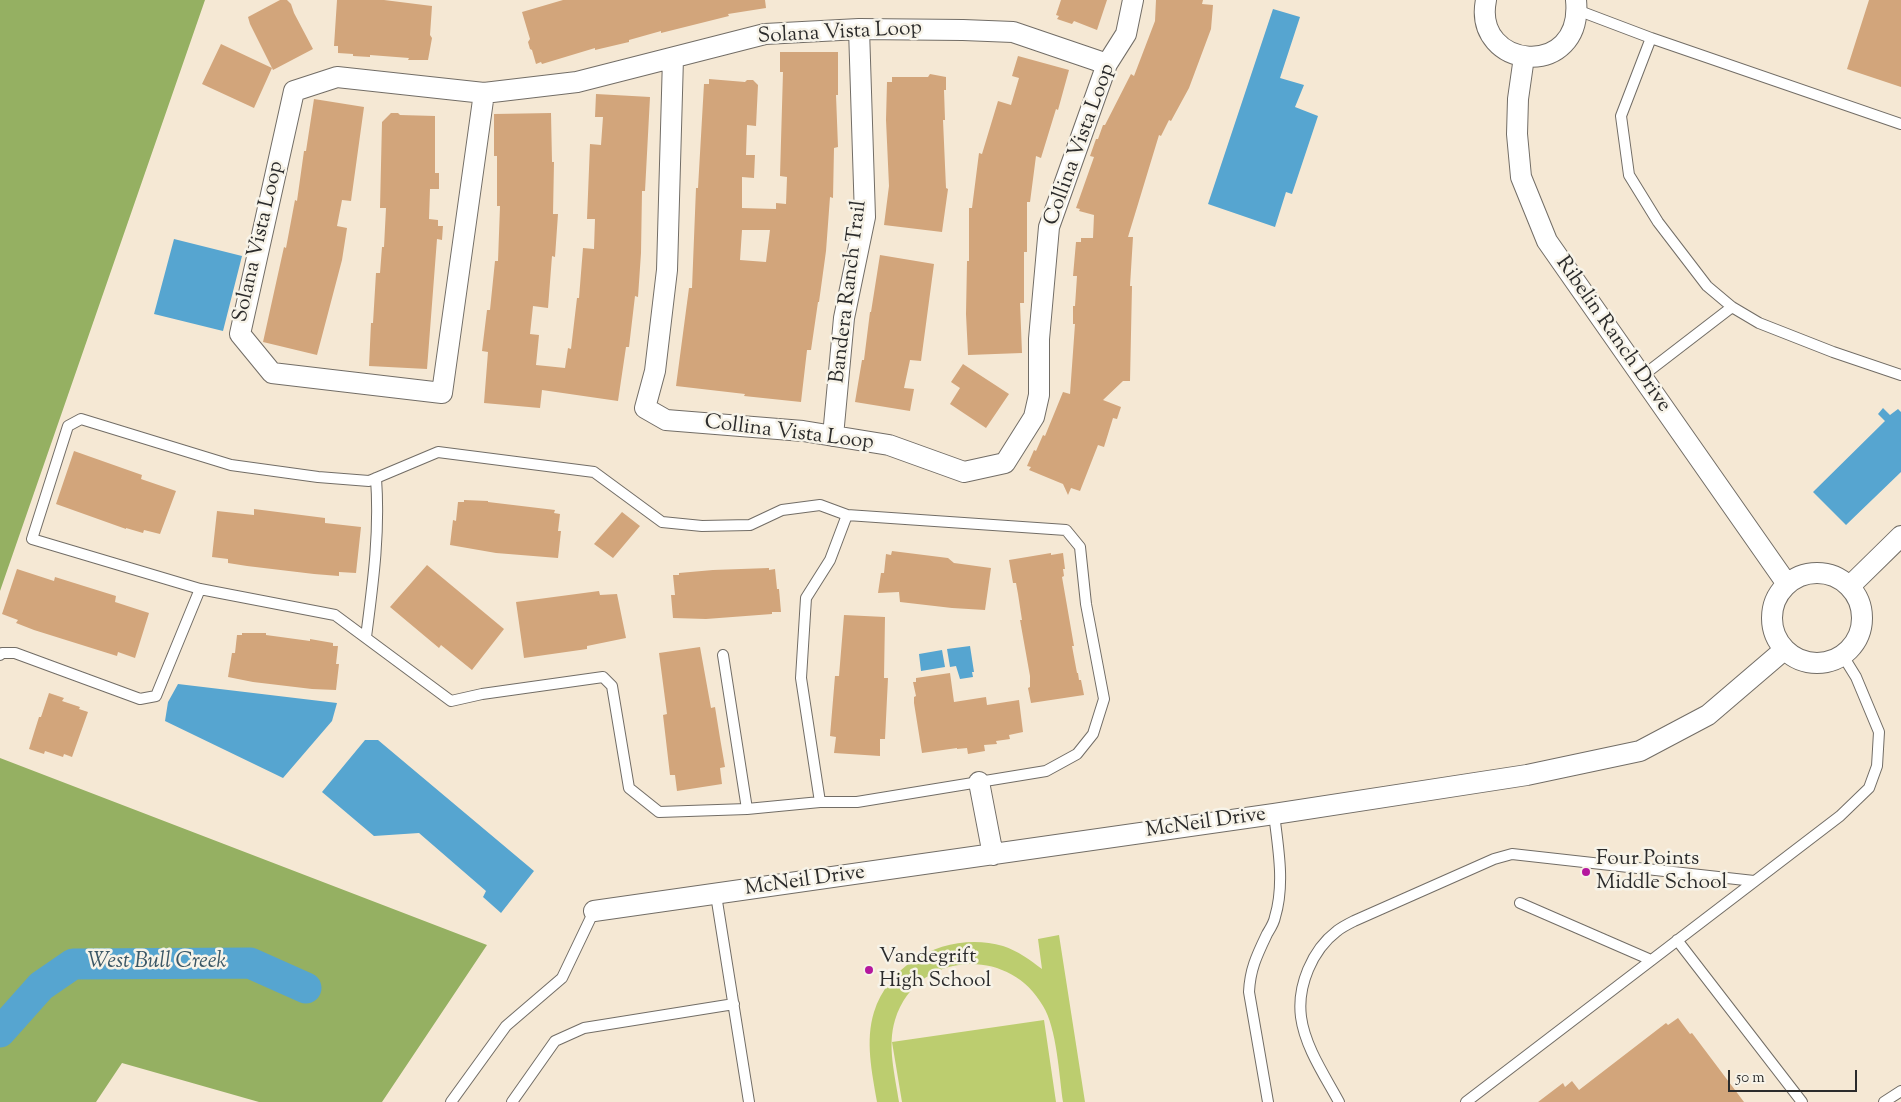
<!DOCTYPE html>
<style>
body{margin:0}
#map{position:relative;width:1901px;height:1102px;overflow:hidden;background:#f5e8d4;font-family:"Sorts Mill Goudy",serif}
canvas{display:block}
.scale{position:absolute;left:1728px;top:1070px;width:129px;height:22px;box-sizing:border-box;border:2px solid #2b2b2b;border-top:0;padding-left:6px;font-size:15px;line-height:18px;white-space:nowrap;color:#2b2b2b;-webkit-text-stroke:4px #f7f3e8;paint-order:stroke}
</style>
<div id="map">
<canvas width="1901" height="1102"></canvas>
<div class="scale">50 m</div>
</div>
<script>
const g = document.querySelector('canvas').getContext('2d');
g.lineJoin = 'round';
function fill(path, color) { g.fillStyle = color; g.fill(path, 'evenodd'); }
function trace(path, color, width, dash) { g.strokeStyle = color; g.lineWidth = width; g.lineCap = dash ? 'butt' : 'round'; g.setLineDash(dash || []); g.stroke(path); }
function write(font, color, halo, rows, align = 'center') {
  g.font = font + ' "Sorts Mill Goudy",serif'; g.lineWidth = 5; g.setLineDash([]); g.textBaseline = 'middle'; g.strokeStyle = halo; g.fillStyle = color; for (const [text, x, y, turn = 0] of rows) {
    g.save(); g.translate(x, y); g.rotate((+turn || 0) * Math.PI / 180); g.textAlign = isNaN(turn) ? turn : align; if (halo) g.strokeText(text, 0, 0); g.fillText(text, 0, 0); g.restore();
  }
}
const green = new Path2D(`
 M1059,935L1085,1102H1063C1059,1075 1057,1029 1043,1006C1009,945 916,951 895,1020C887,1046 895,1075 899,1102H877C872,1072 865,1041 874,1012C891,959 951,931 1003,946C1018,951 1030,960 1042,969L1038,939Z
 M1044,1020L1056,1102H902L892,1042Z`);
const forest = new Path2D(`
 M0,0H205L0,591Z
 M0,758L487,945L382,1102H259L122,1063L96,1102H0Z`);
const water = new Path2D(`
 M1273,9L1300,17L1280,78L1304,85L1295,107L1318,116L1292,194L1286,192L1275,227L1208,204Z
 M174,239L242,256L223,331L154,314Z
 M1883,408L1890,415L1898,409L1901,412V472L1846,525L1813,492L1885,421L1878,414Z
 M970,646L974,672H972L973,677L960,679L956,666L950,667L947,649Z
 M942,650L945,667L921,671L919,654Z
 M178,684L337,703L332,721L283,778L165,721L168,702Z
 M365,740H378L534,871L501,913L483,897L486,891L419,833L374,836L322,792Z`);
const river = new Path2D(`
 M0,1032L41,986L73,964L250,963L306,988`);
const building = new Path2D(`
 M280,0H287L291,4L294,13L313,49L273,70L272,68L254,108L202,84L221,44L272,68L250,24L248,17Z
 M337,0H384L432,6L430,35L432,38L428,60H408L409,58L370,55V57L353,56V54L338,53V46H334Z
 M563,0H765L766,8L728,14L729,16L661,33V31L629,40V42L595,50V48L542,64L541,62L536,64L532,50L530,49L528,42L530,39L522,12Z
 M1061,0H1107L1097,30L1074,21L1072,24L1057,19L1059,16L1056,15Z
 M1156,0H1203L1202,4L1213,5L1211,29L1189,88L1171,121L1169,120L1161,136L1159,135L1128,237H1133L1130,286H1132L1130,381H1123L1103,400L1121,407L1117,419L1113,418L1104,447L1098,445L1080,491L1071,488L1068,495L1063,484L1029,470L1031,467L1027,466L1034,450L1036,451L1043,435L1045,436L1063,392L1070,394L1075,324H1073V306H1075L1077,276H1073L1076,242H1081V238H1093L1094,215L1079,211L1080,209L1076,208L1094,157L1090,156L1096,139H1098L1103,125H1105L1131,74L1134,76L1155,21Z
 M1869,0H1901V87L1847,69Z
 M780,52H838V95H836L838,147L834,148L833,198L830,197L826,251L819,302H818L811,350H807L801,402L744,396L745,394L676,386L689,288H692L696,188H698L704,84H709V79L745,82L747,80H753L758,85L756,126L747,125L746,155H755L754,178L742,177V208L776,209V203L786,204L787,177L780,176L783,72H780ZM742,230H770L766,262L740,260Z
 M1018,56L1069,70L1058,110L1056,109L1041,158L1036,156L1030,202H1027V252H1024V303H1020L1022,353L968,355L966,314L967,261H969V208H972L979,153L982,154L998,101L1011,105L1019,78L1012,76Z
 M930,74L946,77V90H944L945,120H943L946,188L948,189L942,232L884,225L889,186L886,120L887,82H892V77H928Z
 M596,94L650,97L645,191H642L641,253L638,297L635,296L629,347H626L618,401L542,390L540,408L484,403L488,352L482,351L487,310H490L495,261H498L500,206H497V156H494V114L551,113L552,162H554L553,214H558L555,257L552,256L548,308L533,306L530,334L539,335L536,365L565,368L568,348L571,349L577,298H579L583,248L594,249L595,219H587L590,144L601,145L603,117H595Z
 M314,99L364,107L351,201L342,200L337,226L347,228L342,260L317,355L263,342L284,247L286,248L295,200L297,201L304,151H306Z
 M391,113H398L400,115L435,116V173H439V189H430L429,219L438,220V226H443L442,240L437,239L427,369L369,366L371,323H373L376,273H380L382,247H384L386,208H380L382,122Z
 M880,255L934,264L921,361L910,360L904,388L914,389L910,411L855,402L862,360H864L870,312H871Z
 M963,364L1009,394L986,428L950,404L960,388L951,382Z
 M74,451L142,475L141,479L176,491L160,534L144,530L143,533L126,528V529L56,504Z
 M464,500L488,501V502L555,510L554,513L560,514L558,531H561L558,558L496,553L450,545L453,520L456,521L458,502H464Z
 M254,509L325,518V523L361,527L356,573L339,572V576L314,574L247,566L228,563V559L212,557L217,511L254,515Z
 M622,512L640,526L613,558L594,544Z
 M892,551L948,558L954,563L991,568L985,610L952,608L900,602L899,592L878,593L881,573H884L886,554L891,555Z
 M1051,553V555L1063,553L1065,569H1063L1064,576L1062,577L1074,646H1072L1077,673H1078L1079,680H1081L1084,695L1031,703L1028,688L1030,687V676L1020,620H1022L1018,594L1016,583H1013L1009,560Z
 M427,565L504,629L472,670L441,645L439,648L390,607Z
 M769,568V570L775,569L777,589H779L781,612H772V614L706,619L673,618L671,595H675L673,575H679V573L713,570Z
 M17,569L54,581L55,577L116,596L115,602L149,613L135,658L118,652L117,656L34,630L16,623L18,620L2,614Z
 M599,591L600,595L617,594L626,638L587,646V649L524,658L516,602Z
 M844,615L885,617L884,678H888L885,739H880V756L834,753L836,737L830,736L835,676H839Z
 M242,633H266V635L310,641V639L333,643V646H338L336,664H339L336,690L312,689L253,682L228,677L232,653H235L237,635H242Z
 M700,647L711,708L715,707L720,738L725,767L720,768L722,784L677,791L675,775H670L663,715L667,714L659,653Z
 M950,673L954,702L986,697L987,705L1019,700L1023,732L1009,735L1010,739L996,741L997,744L984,745L985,751L968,754L967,748L957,749V748L922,753L914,703V697L916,696L913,682H916V678Z
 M49,693L64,698L62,701L80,707L79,709L88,712L72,757L64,754L63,757L45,751L44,754L29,749L39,717H41Z
 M1678,1018L1690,1034L1692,1033L1744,1102H1538L1563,1083L1565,1087L1572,1081L1579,1090L1666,1023L1668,1025Z`);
const lane = new Path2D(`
 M1577,10L1651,38
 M1901,124L1651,38L1621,116L1629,175L1658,222L1707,286L1732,307L1759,323L1833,352L1901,375
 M1641,377L1732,307
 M366,637C373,583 380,533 376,478
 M0,655L2,653H15L140,699L156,696L200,589
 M723,655L747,809
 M820,802L801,678L806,598L830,560L847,515L820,505L782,510L750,525L702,526L662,522L594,472L438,452L369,481L318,477L231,465L81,419L68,426L32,539L200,589L335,615L451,701L482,694L603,677L612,686L629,788L659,812L747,809L820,802H857L1046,771L1077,754L1093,734L1104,699L1086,604L1080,547L1066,530L847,515
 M716,895L749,1102
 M1520,903L1651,960
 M1677,940L1802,1102
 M451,1102L506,1026L562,978L594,911
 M512,1102L555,1041L584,1028L734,1004
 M1268,1102L1249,992C1250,969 1257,955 1267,934C1270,929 1274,923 1275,917C1285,884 1278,847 1274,814
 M1339,1102C1325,1076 1305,1047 1301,1017C1297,986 1312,950 1337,931C1342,927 1348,924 1354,921L1494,859L1512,854L1754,881
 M1466,1102L1840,816L1869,788L1877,766L1879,732L1856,677L1843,656
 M1884,1102L1901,1091`);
const street = new Path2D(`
 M1486,0C1472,70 1584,81 1576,0
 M1524,57L1518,99L1517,134L1521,177L1547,241L1787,584
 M673,58L667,270L655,371L645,408L666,420L803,431L889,445L964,472L1005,463L1034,417L1039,395V339L1049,227L1107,64L1126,34L1133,0
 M484,93L442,393L272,373L240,334L294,91L337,77L484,93L577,82L765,34L859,29L963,30L1013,32L1107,64
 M833,436L844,318L865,217L859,29
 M1772 618a45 45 0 1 1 90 0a45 45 0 1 1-90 0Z
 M1850,586L1901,536
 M979,782L993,855
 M594,911L1274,814L1527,775L1640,751L1708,715L1784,650`);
const markers = [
 [1586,872,5,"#b5179e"],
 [869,970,5,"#b5179e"]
];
const streetNames = [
 ["Solana Vista Loop",840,34,-3],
 ["Collina Vista Loop",1081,145,-70],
 ["Solana Vista Loop",260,242,-77],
 ["Bandera Ranch Trail",850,292,-83],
 ["Ribelin Ranch Drive",1612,335,55],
 ["Collina Vista Loop",789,434,7],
 ["McNeil Drive",1206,824,-8],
 ["McNeil Drive",805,882,-8]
];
const poiNames = [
 ["Four Points",1596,860],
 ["Middle School",1596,884],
 ["Vandegrift",879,958],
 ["High School",879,982]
];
const waterNames = [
 ["West Bull Creek",157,963]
];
fill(green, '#bccd6f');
fill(forest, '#95b062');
fill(water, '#56a5d0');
trace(river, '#56a5d0', 31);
fill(building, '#d2a57b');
trace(lane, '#726d66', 12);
trace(street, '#726d66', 22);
trace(lane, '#fff', 10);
trace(street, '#fff', 20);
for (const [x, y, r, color] of markers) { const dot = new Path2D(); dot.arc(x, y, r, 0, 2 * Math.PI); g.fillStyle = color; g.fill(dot); trace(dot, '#f7f3e8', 2); }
write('21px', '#2b2b2b', '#f7f3e8', streetNames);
write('21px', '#2b2b2b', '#f7f3e8', poiNames, 'left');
write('italic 22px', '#3a5665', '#f7f3e8', waterNames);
</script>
